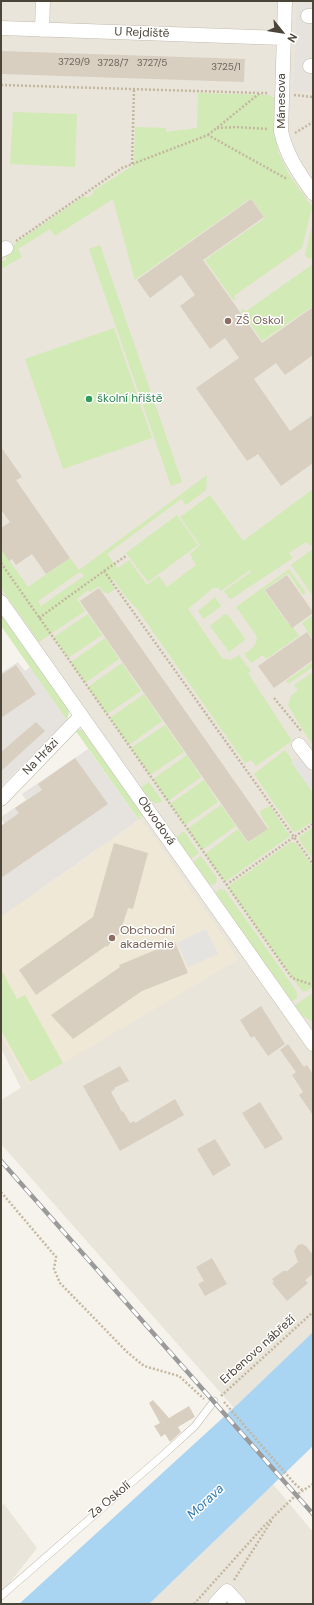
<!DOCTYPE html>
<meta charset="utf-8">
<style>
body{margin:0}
#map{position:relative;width:314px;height:1605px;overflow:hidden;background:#f6f3ec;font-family:"DM Sans",sans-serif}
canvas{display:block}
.frame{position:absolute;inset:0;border:2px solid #4b4439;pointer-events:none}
.north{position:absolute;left:262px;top:12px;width:40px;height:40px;-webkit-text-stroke:3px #fff;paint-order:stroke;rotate:120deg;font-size:11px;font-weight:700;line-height:16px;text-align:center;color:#4b4439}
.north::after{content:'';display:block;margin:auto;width:14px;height:18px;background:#4b4439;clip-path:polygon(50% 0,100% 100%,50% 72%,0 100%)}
</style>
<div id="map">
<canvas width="314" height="1605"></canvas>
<div class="frame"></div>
<div class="north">N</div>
</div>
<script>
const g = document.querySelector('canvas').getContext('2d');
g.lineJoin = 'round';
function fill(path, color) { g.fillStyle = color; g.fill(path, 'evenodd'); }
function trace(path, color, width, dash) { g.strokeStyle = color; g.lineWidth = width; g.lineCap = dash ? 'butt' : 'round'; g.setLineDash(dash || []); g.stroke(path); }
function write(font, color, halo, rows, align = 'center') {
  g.font = font + ' "DM Sans",sans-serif'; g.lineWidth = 3; g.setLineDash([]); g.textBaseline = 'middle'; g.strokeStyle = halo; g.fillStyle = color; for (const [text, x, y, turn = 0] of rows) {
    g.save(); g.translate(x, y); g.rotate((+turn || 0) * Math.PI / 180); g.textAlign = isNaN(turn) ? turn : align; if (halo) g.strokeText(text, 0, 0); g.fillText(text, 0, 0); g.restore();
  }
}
const residential = new Path2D(`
 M1,1H313V1332L234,1408L1,1144V1100L21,1088L1,1048V917L141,819L139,816L145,817L1,611Z
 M273,1484L313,1532V1604H149Z
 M4,1504L37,1548L1,1594V1506Z`);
const industrial = new Path2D(`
 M297,1H313V91H293Z
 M18,662L25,671L30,667L67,720L1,787V673Z
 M88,749L139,820L1,917V826L4,823L1,817L26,800L22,794Z`);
const education = new Path2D(`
 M141,819L239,959L28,1084L1,1036V917Z`);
const green = new Path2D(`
 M198,93L269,95L274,98V121L278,151L288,173L312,207L302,248L234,296L236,299L233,300L205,260L265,218L251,198L136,279L135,281L113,199L55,236L50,229L18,249L22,257L1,269V261H6V250L84,196L87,198L93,194V191L134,165L135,127L166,128V132L197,128Z
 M13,112L77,114L75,167L10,164Z
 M313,222V259L307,258L305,254Z
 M100,245L182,482L171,486L89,249Z
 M313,264V306L262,341L241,310L243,309L245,312Z
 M114,328L152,438L63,469L25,359Z
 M207,475L206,490L186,505L181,499L107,554L118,568L129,560L147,585L159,576L167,587L196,565L190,554L200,545L180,517L210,495L243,541L313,489V544L310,546L306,542L289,553L293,558L231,599L229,598L224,591L251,572L250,570L221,591L218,588H213L188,609L222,658L231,660L239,655L251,671L248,673L292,741L256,766L251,760L245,763L137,609L124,595L113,579L109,581L115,589L107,594L106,592L104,593L99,586L90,592L88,590L77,599L85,611L39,642L1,588V549L28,587L70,558L79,570ZM80,572L84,576L41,606L38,601Z
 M177,515L198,545L148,582L126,553Z
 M313,549V596L291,565Z
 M289,569L306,593L303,595L288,573L264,590L288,624L290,623L299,636L266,659L263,655L251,663L244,654C251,649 259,645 256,635L236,607Z
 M215,597L221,606L205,618H203L198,611Z
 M1,611L68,705L69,712L67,720L1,626Z
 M88,614L102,635L68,658L54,637Z
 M225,614L228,615L245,639L244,641L229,652L210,626Z
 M313,615V637L312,638L302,623Z
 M105,638L119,659L85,683L71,662Z
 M313,662V667L288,684L286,681Z
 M122,663L141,691L107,714L88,687Z
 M313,672V745L304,732L288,705L291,696L298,690L294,685Z
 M144,694L162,721L129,745L110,718Z
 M165,725L184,752L150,775L131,748Z
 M83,729L145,817L139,816L141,819L139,820L75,730Z
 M285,750L313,789V821L296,832L293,831L254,774Z
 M187,755L201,777L168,801L153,779Z
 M204,780L218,802L185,825L170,804Z
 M149,782L162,801C152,808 146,795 141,787Z
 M221,805L236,826L202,850L187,829Z
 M270,806L290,836L225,882L205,854L238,829L248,843L269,828L260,814L261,813L260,811Z
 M313,827V859L300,841L299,837Z
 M184,831L199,853L191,859L176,837Z
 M291,842L296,843L313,867V987L304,992L301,990L229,888L230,885Z
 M201,856L217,878L216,883L211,886L193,862Z
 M221,889L225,890L297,992V998L291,1002L215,893Z
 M1,969L17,999L25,995L63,1063L30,1082L1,1030Z
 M313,993V1022L303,1016L294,1006Z`);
const parking = new Path2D(`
 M299,757L313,776V793L291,762Z
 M206,929L218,954L188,967L177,943Z`);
const water = new Path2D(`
 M313,1332V1446L149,1604H19L239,1403Z`);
const building = new Path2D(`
 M1,51L245,59L244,82L1,74Z
 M251,199L264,217L203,260L262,343L313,307V355L285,375L276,363L254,379L290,431L313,415V463L281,486L258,454L247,461L196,388L239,358L225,338L210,349L180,306L195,295L181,275L150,298L137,280Z
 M1,447L22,477L16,480L70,558L46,574L32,554L16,565L12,559L9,561L1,549V528L10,522L1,510Z
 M287,575L313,612V613L292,628L265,590Z
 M99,588L268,829L248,842L80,601Z
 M307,632L313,641V660L274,688L258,666Z
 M16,665L36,694L1,718V675Z
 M36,722L45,731L1,771V752Z
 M75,758L108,804L1,878V826L19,813L15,808L42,790L38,784Z
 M114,843L148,853L133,909L128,908L120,932L107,947L106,946L36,995L19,970L93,917Z
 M175,942L188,973L142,991L73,1039L51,1015L120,967L119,965Z
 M261,1006L285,1044L268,1056L254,1036L251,1038L240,1020Z
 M288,1044L304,1067L307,1065L313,1074V1115L299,1095L303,1092L292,1075L296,1072L280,1050Z
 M120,1066L129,1081L114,1088L115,1089L111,1092L122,1112L123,1111L130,1123L134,1121L135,1123L175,1099L184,1115L120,1151L83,1086Z
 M260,1102L283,1139L265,1149L242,1113Z
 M215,1139L231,1165L213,1176L197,1149Z
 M302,1244L306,1246L313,1255V1274L305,1280L308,1283L287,1301L272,1283L274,1282L272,1279L283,1271H287L298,1262L294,1251L298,1245Z
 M212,1258L227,1284L205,1296L198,1284L204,1281L196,1267Z
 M153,1400L169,1418L189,1406L195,1417L178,1427L181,1432L170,1442L165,1434L161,1437L154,1426L160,1423L149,1403Z`);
const path = new Path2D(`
 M1,85L260,93
 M294,95L313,97
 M217,128L237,127L268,129
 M295,133L313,122
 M208,135L260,93H268
 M132,164L134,89
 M16,241L122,168L208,135L287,179
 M1,563L292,978L313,985
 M104,571L126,556
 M39,618L104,571L294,837L226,885
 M274,698L302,732
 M313,824L294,837L313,864
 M1,1192L56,1257L54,1269L60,1283L127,1352L144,1366L179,1376L204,1399
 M221,1396L313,1312
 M224,1402L294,1483L302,1490
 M234,1580L272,1520
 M194,1604L264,1526L296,1495L313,1484`);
const service = new Path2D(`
 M1,1596L162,1456L195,1426L214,1401`);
const minor = new Path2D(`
 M285,1L281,131C286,155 299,173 313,193
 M308,16H313
 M1,28L283,38
 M42,30L43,1
 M310,66H313
 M1,250L6,248
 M1,602L313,1044
 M299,745L313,763
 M1,799L81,716
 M215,1604L227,1591L239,1604`);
const rail = new Path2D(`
 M1,1161L313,1514`);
const markers = [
 [228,321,4,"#8d6e63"],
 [89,399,4,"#2e9e5b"],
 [112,938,4,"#8d6e63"]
];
const numberNames = [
 ["3729/9",74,62],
 ["3728/7",113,63],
 ["3727/5",152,63],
 ["3725/1",226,67]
];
const streetNames = [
 ["U Rejdiště",142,33,2],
 ["Mánesova",282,101,-90],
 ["Na Hrázi",41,757,-46],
 ["Obvodová",156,821,55],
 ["Erbenovo nábřeží",258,1350,-42],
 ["Za Oskolí",110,1500,-40]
];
const educationNames = [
 ["ZŠ Oskol",236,321],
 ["Obchodní",120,931],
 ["akademie",120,945]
];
const leisureNames = [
 ["školní hřiště",97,399]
];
const waterNames = [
 ["Morava",206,1502,-43]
];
fill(residential, '#eae5da');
fill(industrial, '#e6e2dd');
fill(education, '#efe8d6');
fill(green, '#d2eab5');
fill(parking, '#e5e3e0');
fill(water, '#a9d4f2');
fill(building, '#d8cfc1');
trace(service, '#c2bbae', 8);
trace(minor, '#c2bbae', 15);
trace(path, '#c4b79f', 2.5, [2, 2]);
trace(service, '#fff', 7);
trace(minor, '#fff', 14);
trace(rail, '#9a9a9a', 4.5);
trace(rail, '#fff', 3, [9]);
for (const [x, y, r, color] of markers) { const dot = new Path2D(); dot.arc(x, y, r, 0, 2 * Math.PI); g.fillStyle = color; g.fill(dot); trace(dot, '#fff', 1.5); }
write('10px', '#6e675b', null, numberNames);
write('12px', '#4b4439', '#fff', streetNames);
write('12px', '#785e54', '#fff', educationNames, 'left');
write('12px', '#27864d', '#fff', leisureNames, 'left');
write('italic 13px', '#2e7ab2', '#fff', waterNames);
</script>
